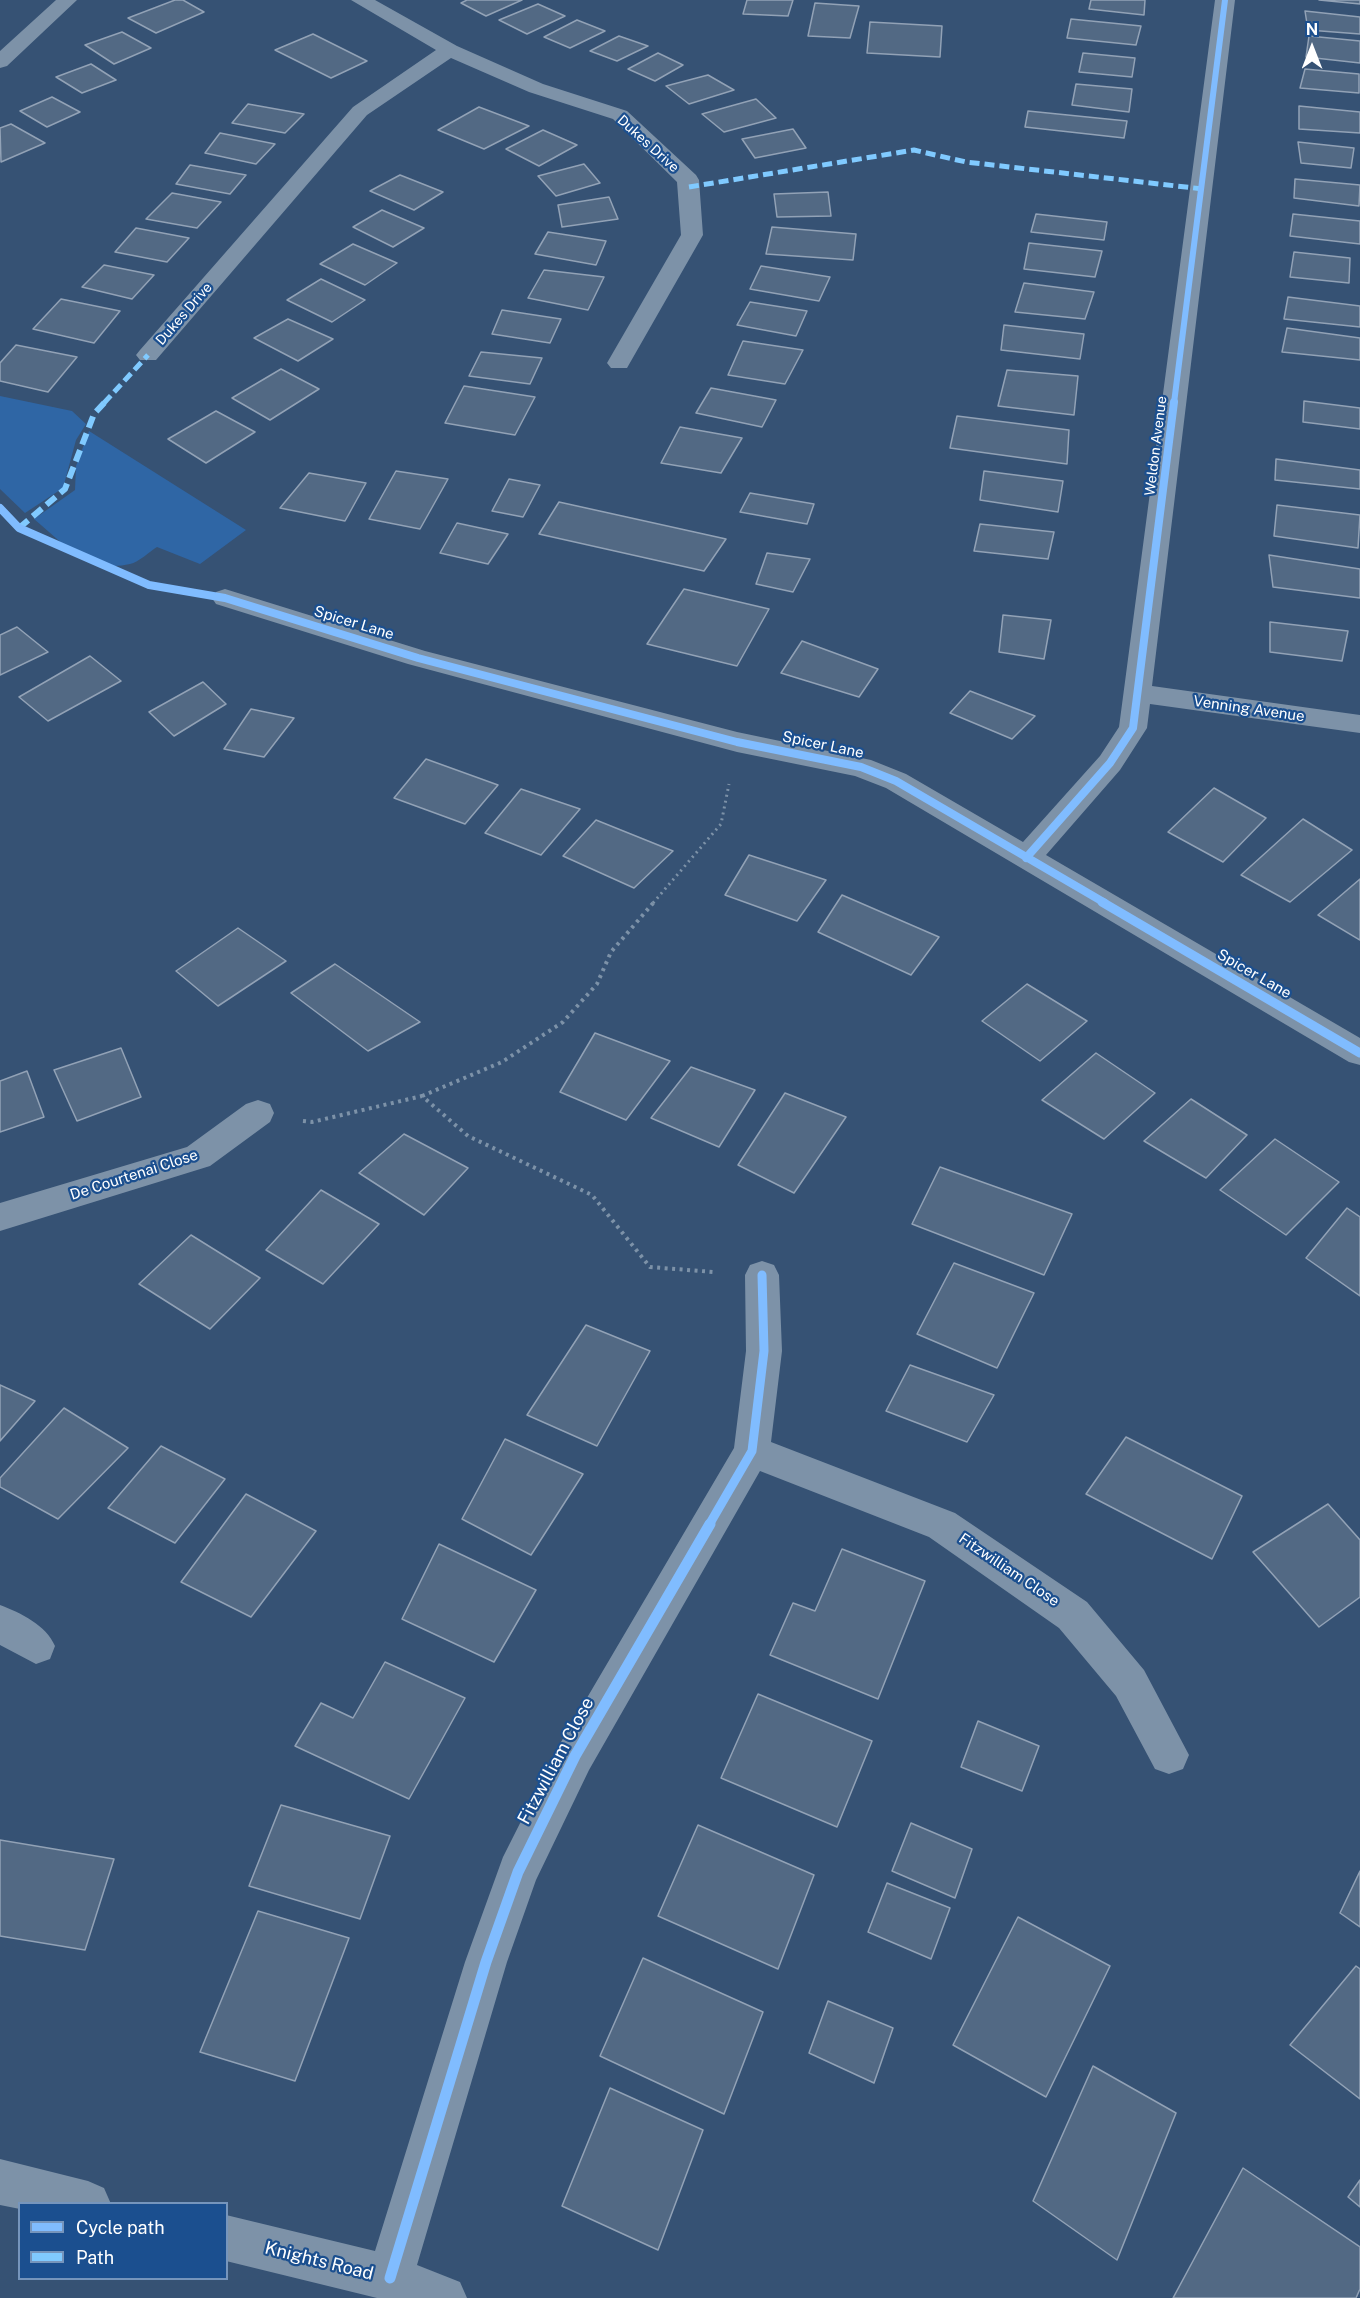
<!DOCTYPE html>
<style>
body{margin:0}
#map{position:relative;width:1360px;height:2298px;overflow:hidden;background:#365274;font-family:"Public Sans",sans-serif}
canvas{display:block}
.legend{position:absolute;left:18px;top:2202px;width:210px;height:78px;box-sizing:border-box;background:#1b4f8f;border:2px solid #7695bc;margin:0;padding:8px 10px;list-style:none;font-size:18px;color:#fff}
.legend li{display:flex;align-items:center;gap:12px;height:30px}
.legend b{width:30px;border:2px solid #7695bc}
.north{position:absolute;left:1282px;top:18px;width:60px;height:60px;-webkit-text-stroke:4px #1b4f8f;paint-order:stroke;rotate:0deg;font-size:16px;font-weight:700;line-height:24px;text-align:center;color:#fff}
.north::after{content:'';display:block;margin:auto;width:21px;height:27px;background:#fff;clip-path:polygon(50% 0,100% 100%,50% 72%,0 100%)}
</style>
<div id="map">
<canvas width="1360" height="2298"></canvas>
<ul class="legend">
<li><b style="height:8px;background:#80bcff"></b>Cycle path</li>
<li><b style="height:8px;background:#80caff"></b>Path</li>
</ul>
<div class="north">N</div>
</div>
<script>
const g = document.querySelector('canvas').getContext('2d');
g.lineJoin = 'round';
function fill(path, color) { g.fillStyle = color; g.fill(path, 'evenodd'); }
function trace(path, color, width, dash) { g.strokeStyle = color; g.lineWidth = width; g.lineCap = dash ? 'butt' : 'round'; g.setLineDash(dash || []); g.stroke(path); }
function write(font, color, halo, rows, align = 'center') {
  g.font = font + ' "Public Sans",sans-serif'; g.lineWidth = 4.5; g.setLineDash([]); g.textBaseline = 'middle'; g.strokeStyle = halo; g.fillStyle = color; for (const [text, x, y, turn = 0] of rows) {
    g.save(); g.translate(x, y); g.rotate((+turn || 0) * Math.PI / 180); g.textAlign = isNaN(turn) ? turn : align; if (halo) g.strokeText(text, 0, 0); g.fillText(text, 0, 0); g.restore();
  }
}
const green = new Path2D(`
 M0,396L72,411L86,424L76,440L63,488L25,513L0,489Z
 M89,431L246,530L200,564L157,547C149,552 139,562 130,564C87,574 63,543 34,519L75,490L76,466Z`);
const building = new Path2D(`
 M175,0H183L204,12L156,33L128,18Z
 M467,0H522L486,16L461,3Z
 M747,0H793L788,16L743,14Z
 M1091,0H1145L1144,15L1089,9Z
 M1319,0H1360V4Z
 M815,3L859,6L850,38L808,36Z
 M538,4L565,16L527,34L499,20Z
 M1305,11L1360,17V34L1308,30Z
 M1071,19L1141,26L1136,45L1067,38Z
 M577,20L605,31L570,48L544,37Z
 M870,22L942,26L940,57L867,53Z
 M122,32L151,48L114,64L85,45Z
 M313,34L367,61L331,78L275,50Z
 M619,36L648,46L617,61L590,51Z
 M1309,36L1360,41V63L1306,57Z
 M658,53L683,65L655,81L628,69Z
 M1083,53L1135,58L1132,77L1079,72Z
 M91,64L116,80L82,93L56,77Z
 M1305,69L1359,74V93L1300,88Z
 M708,75L734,90L689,104L666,86Z
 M1076,84L1132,89L1129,112L1072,105Z
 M52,97L80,112L47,127L20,111Z
 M756,99L776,118L724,132L702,114Z
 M248,104L304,114L285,133L232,123Z
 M1299,106L1360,112V133L1299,129Z
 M479,107L529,126L484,149L438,130Z
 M1028,111L1127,121L1124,138L1025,127Z
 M11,124L45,143L1,162L0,128Z
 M793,129L806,148L755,158L742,139Z
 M543,130L577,145L539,166L506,149Z
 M220,133L275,144L256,164L205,153Z
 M1298,142L1354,148L1351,168L1301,163Z
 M584,164L600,183L556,196L538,176Z
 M190,165L246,175L230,194L176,184Z
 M400,175L443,192L414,210L370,191Z
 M1295,179L1360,185L1359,206L1294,198Z
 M828,192L831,216L777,217L774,194Z
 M172,193L221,202L197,228L146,219Z
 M609,197L618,219L562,227L558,205Z
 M382,210L424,228L393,247L353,227Z
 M1036,214L1107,222L1104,240L1031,232Z
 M1293,214L1360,221V244L1290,236Z
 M772,227L856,234L853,260L766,254Z
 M136,228L189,238L167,262L115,252Z
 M548,232L606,241L596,265L535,254Z
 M1029,243L1102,251L1095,277L1024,269Z
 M353,244L397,263L365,285L320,264Z
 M1294,252L1350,258L1349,283L1290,277Z
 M104,265L154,275L132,299L82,287Z
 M761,266L830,277L819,301L750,289Z
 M544,270L604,277L588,310L528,298Z
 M321,279L365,300L332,322L287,300Z
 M1024,283L1094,292L1085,319L1015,312Z
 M1288,297L1360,306V327L1284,319Z
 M61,299L120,311L94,343L33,329Z
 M750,302L807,311L796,336L737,325Z
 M502,310L561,319L550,343L492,334Z
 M288,319L333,339L298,361L254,338Z
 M1004,325L1084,334L1080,359L1001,350Z
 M1287,328L1360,338V360L1282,352Z
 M743,341L803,350L785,384L728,375Z
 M16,345L77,357L48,392L0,381V363Z
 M481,352L542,358L530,384L469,376Z
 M281,369L319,389L270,420L232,398Z
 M1007,370L1078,376L1074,415L998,406Z
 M464,386L535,397L515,435L445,423Z
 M711,388L776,400L762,427L696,413Z
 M1304,401L1360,408V429L1303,422Z
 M216,411L255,432L206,463L168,439Z
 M957,416L1069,430L1067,464L950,448Z
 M680,427L742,438L721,473L661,463Z
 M1276,459L1360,470V489L1275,480Z
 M396,471L448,479L420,529L369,519Z
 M984,471L1063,481L1058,512L980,500Z
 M309,473L366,483L345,521L280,508Z
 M509,479L540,485L523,517L492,511Z
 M750,493L814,504L807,524L740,512Z
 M559,502L726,539L704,571L539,534Z
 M1277,505L1360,515L1358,548L1274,536Z
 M457,523L508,534L488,564L440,553Z
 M980,524L1054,532L1048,559L974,551Z
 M767,553L810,559L793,592L756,584Z
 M1269,555L1360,569V598L1273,587Z
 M684,589L769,609L737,666L647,644Z
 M1003,615L1051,620L1044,659L999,652Z
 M1270,622L1348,631L1342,661L1270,652Z
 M17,627L48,652L0,675V635Z
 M802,641L878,669L859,697L781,673Z
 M90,656L121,681L48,721L19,697Z
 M203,682L226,704L174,736L149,712Z
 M970,691L1035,716L1012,739L950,713Z
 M251,709L294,718L264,757L224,749Z
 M426,759L498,785L465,824L394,798Z
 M1214,788L1266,818L1223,862L1168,832Z
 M521,789L580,809L541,855L485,833Z
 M1303,819L1352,850L1290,902L1241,875Z
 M596,820L673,851L634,888L563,856Z
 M749,855L826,880L797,921L725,895Z
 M1360,879V940L1318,915Z
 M842,895L939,937L911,975L818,932Z
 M238,928L286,961L218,1006L176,971Z
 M335,964L420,1022L368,1051L291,993Z
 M1027,984L1087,1021L1040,1061L982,1021Z
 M595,1033L670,1061L626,1120L560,1092Z
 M121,1048L141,1097L77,1121L54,1070Z
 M1096,1053L1155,1093L1104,1139L1042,1100Z
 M691,1067L755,1090L719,1147L651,1118Z
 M27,1071L44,1117L0,1132V1081Z
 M785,1093L846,1117L794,1193L738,1165Z
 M1191,1099L1247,1135L1206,1178L1144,1141Z
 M404,1134L468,1168L424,1215L359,1173Z
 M1275,1139L1339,1182L1286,1235L1220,1190Z
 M940,1167L1072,1214L1044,1275L912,1224Z
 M321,1190L379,1224L323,1284L266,1250Z
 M1347,1208L1360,1217V1296L1306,1258Z
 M191,1235L260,1278L210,1329L139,1284Z
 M954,1263L1034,1293L997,1368L917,1334Z
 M586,1325L650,1351L597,1446L527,1415Z
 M910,1365L994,1395L967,1442L886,1411Z
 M0,1385L35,1401L0,1441Z
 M64,1408L128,1448L58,1519L0,1487V1478Z
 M1126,1437L1242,1496L1212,1559L1086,1494Z
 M505,1439L583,1474L531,1555L462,1519Z
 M161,1446L225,1479L175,1543L108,1508Z
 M246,1494L316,1531L251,1617L181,1582Z
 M1328,1504L1360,1540V1597L1319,1627L1253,1552Z
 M439,1544L536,1590L494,1662L402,1619Z
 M842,1549L925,1581L878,1699L770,1655L793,1603L815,1611Z
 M385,1662L465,1698L409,1799L295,1746L321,1703L353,1718Z
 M758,1694L872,1741L837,1827L721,1778Z
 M978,1721L1039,1746L1022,1791L961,1767Z
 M281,1805L390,1836L360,1919L249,1886Z
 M911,1823L972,1849L955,1898L892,1871Z
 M698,1825L814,1875L778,1969L658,1916Z
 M0,1840L114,1859L85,1950L0,1936Z
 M1360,1871V1927L1340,1913Z
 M887,1883L950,1908L931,1959L868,1932Z
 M258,1911L349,1938L295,2081L200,2052Z
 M1018,1917L1110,1966L1046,2097L953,2045Z
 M643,1958L763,2012L724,2114L600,2056Z
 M1356,1966L1360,1969V2099L1290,2045Z
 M828,2001L893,2028L874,2083L809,2053Z
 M1093,2066L1176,2113L1117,2260L1033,2201Z
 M610,2088L703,2130L658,2250L562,2206Z
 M1243,2168L1360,2247V2289L1356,2298H1173Z
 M1360,2180V2207L1348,2197Z`);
const pathFar1 = new Path2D(`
 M653,903L721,824L729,784`);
const path = new Path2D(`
 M422,1096L502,1062L563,1022L597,984L611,952L654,902
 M303,1121L312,1122L422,1096L468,1136L592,1195L650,1267L713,1272`);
const minor = new Path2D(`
 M56,0H77L7,66L0,68V51Z
 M351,0H375L457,46L543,84L627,111L696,175L699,180L703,235L627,368H611L607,363L681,235L677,182L613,119L529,92L451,58L367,115L156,360H140L136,355L140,350L353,107L436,50Z
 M1215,0H1235L1152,686L1360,715V733L1150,704L1147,728L1120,770L1046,855L1360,1038V1065L1349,1062L886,788L855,776L737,752L408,664L216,604L212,598L216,592L225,589L425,651L737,732L871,760L906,774L1023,842L1100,756L1119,727Z
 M258,1100L270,1104L274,1113L270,1122L210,1166L0,1231V1203L187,1147L246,1104Z
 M762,1261L774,1265L779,1275L782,1351L771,1442L955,1513L1087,1602L1144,1670L1189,1755L1183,1769L1169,1774L1155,1769L1116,1696L1059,1628L929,1537L760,1471L589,1770L536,1880L507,1962L417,2265L460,2282L467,2298H377L226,2261V2215L375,2251L465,1962L503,1857L561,1742L734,1448L746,1351L745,1275L750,1265Z
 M0,1605C21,1613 46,1625 55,1646L50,1659L36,1664L0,1645Z
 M0,2159L88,2181L104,2188L111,2204H20V2209L0,2205Z`);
const quietFar1 = new Path2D(`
 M689,187L914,150L966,162L1203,189
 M104,403L148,355`);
const quiet = new Path2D(`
 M19,528L65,489L94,414L105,402`);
const cyclewayFar3 = new Path2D(`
 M1174,403L1225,0`);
const cyclewayFar2 = new Path2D(`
 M0,508L19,528L149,585L225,598L418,658L737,742L861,767L896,781L1105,903
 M1026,858L1110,763L1133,728L1174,402`);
const cyclewayFar1 = new Path2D(`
 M1102,902L1360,1053
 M709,1525L752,1451L764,1351L762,1275`);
const cycleway = new Path2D(`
 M390,2278L486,1962L518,1872L575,1756L710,1524`);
const farStreetnames = [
 ["Dukes Drive",648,144,42],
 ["Dukes Drive",184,314,-49],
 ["Weldon Avenue",1156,446,-83]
];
const streetNames = [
 ["Spicer Lane",354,623,17],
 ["Venning Avenue",1249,709,8],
 ["Spicer Lane",823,745,12],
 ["Spicer Lane",1254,974,30],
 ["De Courtenai Close",134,1175,-18],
 ["Fitzwilliam Close",1009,1570,34]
];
const nearStreetnames = [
 ["Fitzwilliam Close",556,1761,-62],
 ["Knights Road",319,2261,14]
];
fill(green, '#2f66a5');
fill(building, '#526984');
trace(building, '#92a2b6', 1.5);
trace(pathFar1, '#7d92a8', 3, [2, 4]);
trace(path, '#7d92a8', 4, [3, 4.5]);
fill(minor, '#7d92a8');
trace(quietFar1, '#80caff', 5, [10, 5]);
trace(quiet, '#80caff', 6, [12, 6]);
trace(cyclewayFar3, '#80bcff', 6);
trace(cyclewayFar2, '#80bcff', 8);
trace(cyclewayFar1, '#80bcff', 9);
trace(cycleway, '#80bcff', 11);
write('14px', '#fff', '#1b4f8f', farStreetnames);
write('15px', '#fff', '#1b4f8f', streetNames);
write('18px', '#fff', '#1b4f8f', nearStreetnames);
</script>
